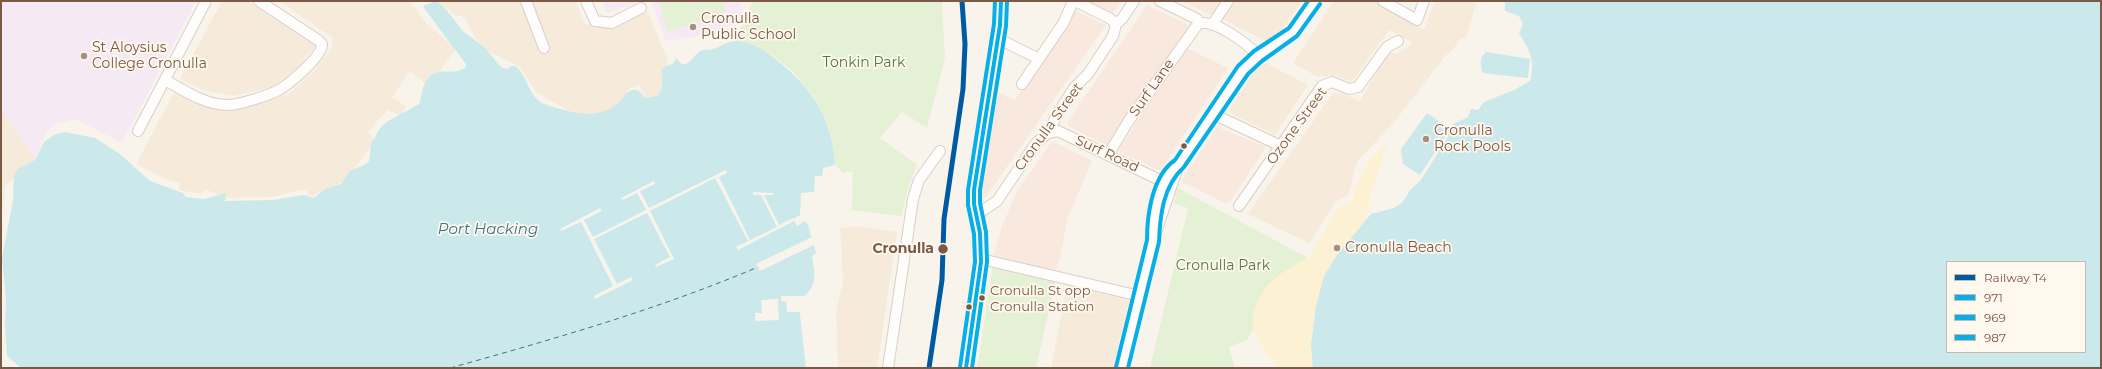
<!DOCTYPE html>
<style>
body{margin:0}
#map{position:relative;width:2102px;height:369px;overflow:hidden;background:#f9f4eb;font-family:Montserrat,sans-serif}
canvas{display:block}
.frame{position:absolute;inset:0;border:2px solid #7b5947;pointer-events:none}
.legend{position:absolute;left:1946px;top:261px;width:140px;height:92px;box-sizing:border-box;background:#fff8ee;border:1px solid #cab8ab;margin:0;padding:5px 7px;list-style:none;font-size:12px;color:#7b5947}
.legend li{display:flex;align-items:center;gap:8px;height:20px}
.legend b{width:20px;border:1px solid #cab8ab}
</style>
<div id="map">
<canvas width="2102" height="369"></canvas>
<div class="frame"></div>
<ul class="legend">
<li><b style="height:5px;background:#005aa3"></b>Railway T4</li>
<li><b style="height:5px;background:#06b0e7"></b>971</li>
<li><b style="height:5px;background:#06b0e7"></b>969</li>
<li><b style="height:5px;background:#06b0e7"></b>987</li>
</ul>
</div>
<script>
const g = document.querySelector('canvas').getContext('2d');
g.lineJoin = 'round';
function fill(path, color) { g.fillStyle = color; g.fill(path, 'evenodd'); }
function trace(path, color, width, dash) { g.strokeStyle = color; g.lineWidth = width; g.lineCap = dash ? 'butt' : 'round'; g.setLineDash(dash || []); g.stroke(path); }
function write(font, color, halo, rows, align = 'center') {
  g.font = font + ' Montserrat,sans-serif'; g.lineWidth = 3.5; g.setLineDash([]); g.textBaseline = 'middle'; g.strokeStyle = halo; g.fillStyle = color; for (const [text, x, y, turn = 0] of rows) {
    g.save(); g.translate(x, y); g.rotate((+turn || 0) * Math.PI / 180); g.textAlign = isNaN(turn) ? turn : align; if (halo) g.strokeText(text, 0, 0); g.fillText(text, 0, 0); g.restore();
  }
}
const residential = new Path2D(`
 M222,1H248L317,45L296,69L273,87L233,96L205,91L180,79Z
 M279,1H414L411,4L428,25L456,49L428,86L410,71L392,97L406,107L401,116L387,110L368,132L375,140L346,180L310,197L306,189L271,197L228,198L204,189L203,194L179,190L180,183L168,180L136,164L174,92L197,104L227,112L289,94L316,69L331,49L333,38Z
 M438,1H576L584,23L602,28L648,12L668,61L663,95L648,102L639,84L626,91L630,104L586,117L574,114L536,92L520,67L482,48L463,16L454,15Z
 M1235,1H1302L1274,41L1270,43L1222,19Z
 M1334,1H1373L1424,30L1435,1H1477L1466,38L1460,39L1454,48L1444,57L1396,120L1357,162L1348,196L1337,200L1309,243L1248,214L1333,93L1343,94L1360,101L1385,57L1391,53L1397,54L1413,43L1389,30L1352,82L1336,76H1316L1293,63Z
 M1266,63L1308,85L1275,135L1228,112L1256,69Z
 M1,110L36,159L5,186L1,225Z
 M858,226L897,232L877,368H838L836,311L843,282L840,228Z
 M1067,285L1129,300L1113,368H1051Z`);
const commercial = new Path2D(`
 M1087,1H1121L1113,13Z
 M1182,1H1223L1213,16Z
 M1147,5L1191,26L1109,147L1068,126L1067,123Z
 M1074,10L1106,25L985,198L982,199L980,196L998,93L1015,100L1068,23Z
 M1185,47L1228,68L1160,171L1118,151Z
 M1217,127L1266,147L1230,202L1225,203L1181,181Z
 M1052,141L1092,161L1068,217L1060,258L1055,273L993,258L1002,226L1017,191Z`);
const education = new Path2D(`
 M1,1H196L122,143L75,119L57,124L47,131L36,159L1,110Z
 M603,1H640L607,13Z
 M651,1H739L746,19L705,35L666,41Z`);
const green = new Path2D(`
 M658,1H723L726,12L668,32Z
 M753,1H942L945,58L927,128L902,112L880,138L917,165L911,179L901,216L852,210L853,171L843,173C840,170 836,166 835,163C831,155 832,138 828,127C815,87 777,48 735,41Z
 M1178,188L1308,258C1285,271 1262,283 1254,311C1252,316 1254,323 1253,329C1251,333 1249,337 1247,340L1229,347L1235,368H1150L1188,208L1174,204Z
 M993,264L1056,279L1036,368H977Z`);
const sand = new Path2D(`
 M1388,140L1371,194L1334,368H1279L1257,339L1253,329V312L1259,298L1268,285L1279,275L1308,258L1337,209L1352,200L1357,183L1366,165Z`);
const water = new Path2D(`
 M436,1L443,6L463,31L484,47L501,67L507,69L512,66L517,67C526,76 529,93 538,100C543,105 551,106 557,108C577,114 598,118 616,105C623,100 624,91 634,90C640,89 642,95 646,98L657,96C663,91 664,75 661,69L662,68L674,63L676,58C679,61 682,66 686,64C692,62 693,56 699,52C704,48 708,51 713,49C721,47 727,41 736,41C750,41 764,50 774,58C811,86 832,117 835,165L823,168L822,176H815L814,192L801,193L800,215L793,219L797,226L805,221L808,225L816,253L812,256C813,266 817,279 811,288C807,296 802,295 799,306L806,368H21L7,356L5,324L6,298L2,258L13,201L14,176L18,169L35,160L44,142L54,135L65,132L95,138L120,154L150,181L183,193L186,197L204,199L226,193L225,201L273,200L304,195L314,198L325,189L341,184L350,171L366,164L369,161L371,144L380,128L388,121L419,104C422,98 421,90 425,83C437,63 451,78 466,67V64L424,8L423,6Z
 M1505,1H2101V368H1313L1311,344L1316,306L1324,276L1337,255L1371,214L1394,208L1402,203L1411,189L1421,180L1446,140L1453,124L1468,117L1471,109L1478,110L1484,102L1514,90L1530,81C1536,59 1529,51 1519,33L1523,24L1519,16L1505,11ZM1947,262H2085V352H1947Z
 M1486,52L1530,59L1528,78L1483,73C1480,64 1479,59 1486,52Z
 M1427,113L1450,129L1420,175L1403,164L1401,149Z`);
const pier = new Path2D(`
 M726,170L727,173L719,177L750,240L777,227L761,195H753V192L773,193V195H764L779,225L793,218L794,221L738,250L736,247L748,241L715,178L650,211L674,259L656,267L655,265L670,257L647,213L594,239L617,284L631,277L633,280L595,299L594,296L613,286L581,222L561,231L560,229L600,208L602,211L584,220L593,237L646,210L637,193L623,200L621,198L654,181L655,184L640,191L649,208Z
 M814,236L816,244L760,271L756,264Z
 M781,296H806L802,301V312H787L786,302L781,301Z
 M778,299L779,320L755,321V313H762L761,300Z`);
const ferry = new Path2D(`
 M450,368C554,339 659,309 758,267`);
const minor = new Path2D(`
 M526,1L544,48
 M586,1L595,21L612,23L641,8
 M1075,1L1111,19L1116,24
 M1160,1L1197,19L1200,23
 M1383,1L1417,20L1424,1
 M1116,24L1122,19L1134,1
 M1212,25L1228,1
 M997,38L1039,59
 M165,80C184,90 203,104 226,105C237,106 269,95 279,90C290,83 323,56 322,44L318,40L259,1
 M1022,84L1064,22L1073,1
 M1213,114L1281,146
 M138,131L206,1
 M1048,133L1058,131L1168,184
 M1108,155L1128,122L1198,24C1214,18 1248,44 1258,56
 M1239,206L1322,86L1332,82L1349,89L1358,87L1387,47L1398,41
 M977,219L982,211L997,201L1036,143L1048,133L1058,113L1074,88L1088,74L1113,36L1116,24
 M1153,241C1153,216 1157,179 1179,164L1243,70L1258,56L1272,48L1293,32L1315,1
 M981,259L1140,296
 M888,368L913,199L919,180L940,151
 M966,368L981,262L980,233L974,204V190L1000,25L1001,1
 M1122,368L1153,241L1179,164`);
const bus1 = new Path2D(`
 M966,368L981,262L980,233L974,204V190L1000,25L1001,1`);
const bus2 = new Path2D(`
 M972,368L987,262L986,232L980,203V190L1006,26L1007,1
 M1128,368L1159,242C1160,215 1163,186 1184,167L1248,74L1262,61L1297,36L1320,4`);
const bus3 = new Path2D(`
 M960,367L975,262L974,234L968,205V190L994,24L995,1
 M1116,367L1147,240C1147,215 1152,176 1175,160L1238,66L1254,51L1289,28L1308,1`);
const rail1 = new Path2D(`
 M929,368L942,280L944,219L963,89L965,44L962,1`);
const markers = [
 [693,27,4,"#a78f80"],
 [84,56,4,"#a78f80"],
 [1426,139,4,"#a78f80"],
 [1184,146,3.5,"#7b5947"],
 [1337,248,4,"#a78f80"],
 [943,249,5.5,"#7b5947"],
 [982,298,3.5,"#7b5947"],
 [969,307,3.5,"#7b5947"]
];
const busNames = [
 ["Cronulla St opp",990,291],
 ["Cronulla Station",990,307]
];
const poiNames = [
 ["Cronulla",701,19],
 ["Public School",701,35],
 ["St Aloysius",92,48],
 ["College Cronulla",92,64],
 ["Cronulla",1434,131],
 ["Rock Pools",1434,147],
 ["Cronulla Beach",1345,248]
];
const parkNames = [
 ["Tonkin Park",864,63],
 ["Cronulla Park",1223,266]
];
const streetNames = [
 ["Surf Lane",1152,88,-55],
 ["Ozone Street",1297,126,-54],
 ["Cronulla Street",1049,127,-54],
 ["Surf Road",1107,154,25]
];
const stopNames = [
 ["Cronulla",934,249]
];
const waterNames = [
 ["Port Hacking",488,230]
];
fill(residential, '#f6eadb');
fill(commercial, '#f9e8de');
fill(education, '#f5eaf4');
fill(green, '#e5f1d4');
fill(sand, '#fcf2d3');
fill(water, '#cbe8eb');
fill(pier, '#f9f4eb');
trace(ferry, '#387682', 1, [5, 4]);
trace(minor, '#d8cfc8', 12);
trace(minor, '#fefdfc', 10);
trace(bus1, '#06b0e7', 4);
trace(bus2, '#06b0e7', 4);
trace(bus3, '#06b0e7', 4);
trace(rail1, '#005aa3', 5);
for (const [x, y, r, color] of markers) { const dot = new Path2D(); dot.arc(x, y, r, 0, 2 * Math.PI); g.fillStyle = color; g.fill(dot); trace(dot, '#fff8ee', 1.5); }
write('13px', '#7b5947', '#fff8ee', busNames, 'left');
write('14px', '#7b5947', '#fff8ee', poiNames, 'left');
write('14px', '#4d7c3b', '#fff8ee', parkNames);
write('14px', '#7b5947', '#fff8ee', streetNames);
write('bold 14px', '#7b5947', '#fff8ee', stopNames, 'right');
write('italic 15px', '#387682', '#fff8ee', waterNames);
</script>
